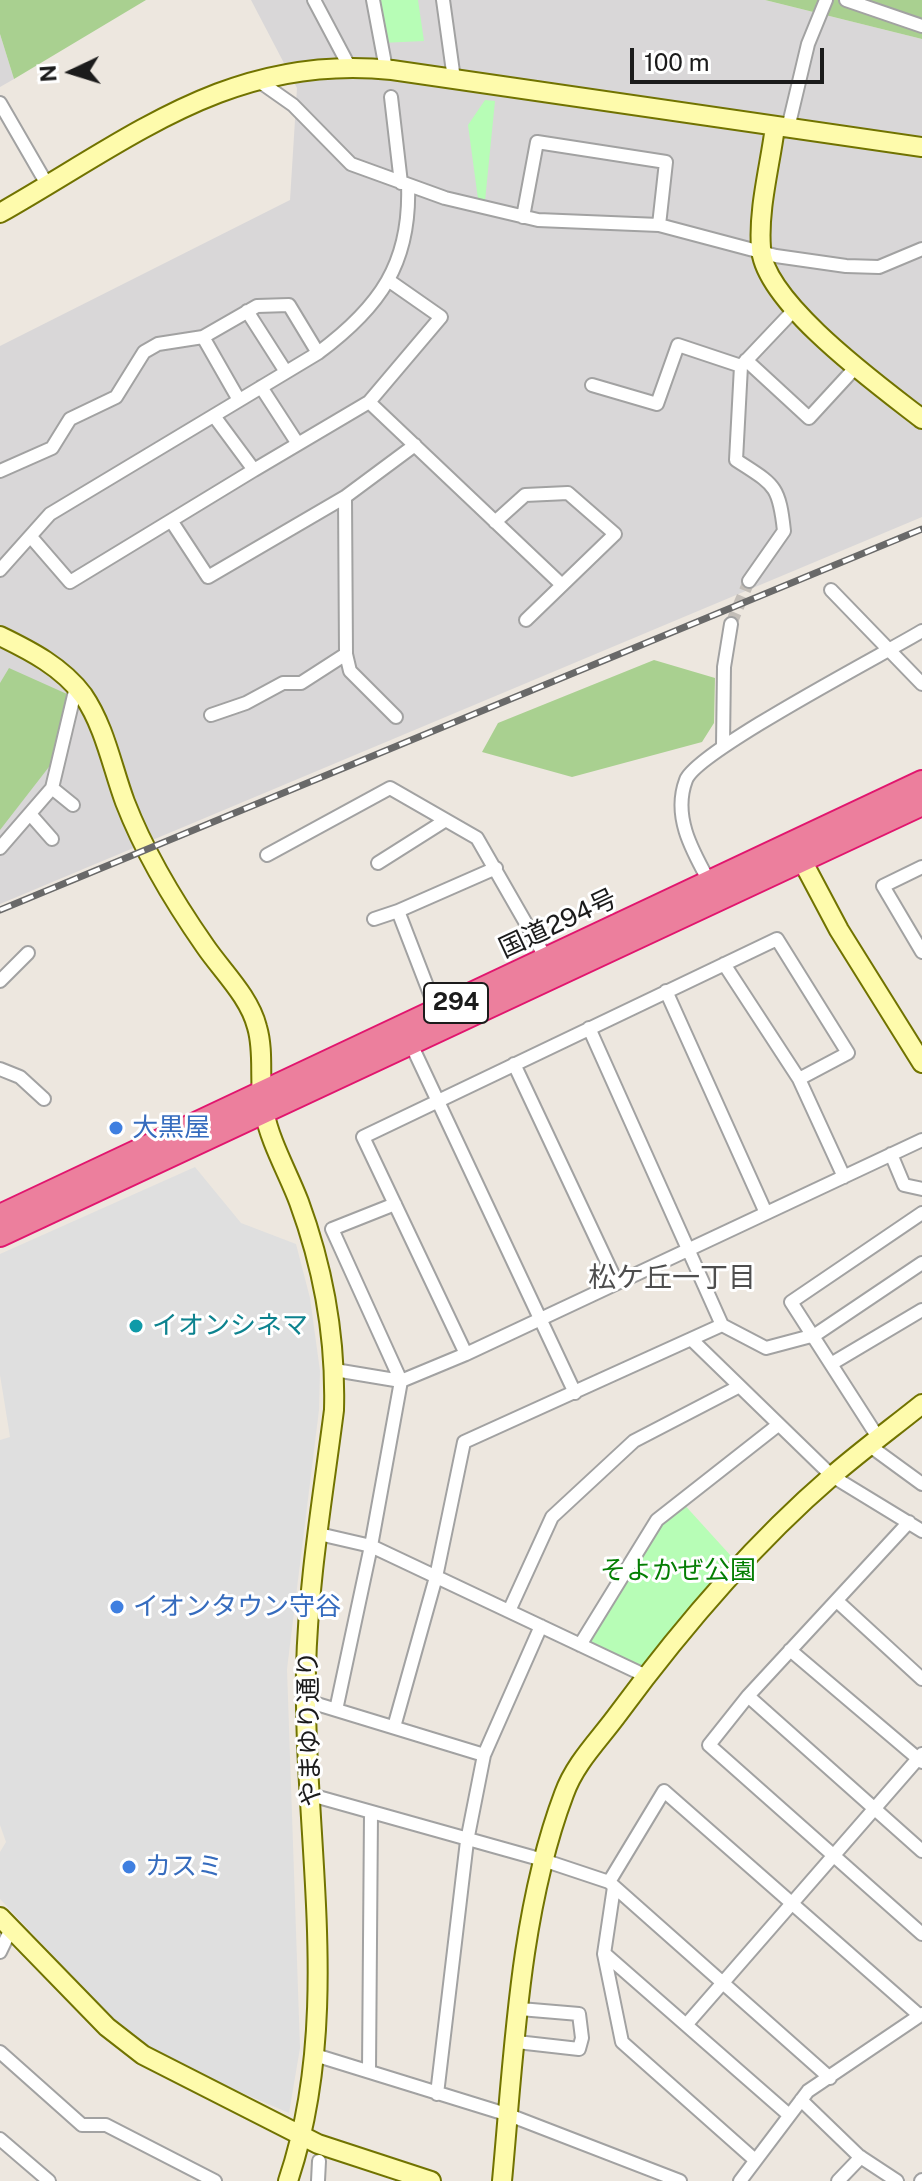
<!DOCTYPE html>
<meta charset="utf-8">
<style>
body{margin:0}
#map{position:relative;width:922px;height:2181px;overflow:hidden;background:#ede7df;font-family:"Public Sans",sans-serif}
canvas{display:block}
.north{position:absolute;left:32px;top:32px;width:80px;height:80px;-webkit-text-stroke:6px #fff;paint-order:stroke;rotate:266deg;font-size:22px;font-weight:700;line-height:32px;text-align:center;color:#1b1b1b}
.north::after{content:'';display:block;margin:auto;width:28px;height:36px;background:#1b1b1b;clip-path:polygon(50% 0,100% 100%,50% 72%,0 100%)}
.scale{position:absolute;left:630px;top:48px;width:194px;height:36px;box-sizing:border-box;border:4px solid #1b1b1b;border-top:0;padding-left:10px;font-size:24px;line-height:28px;white-space:nowrap;color:#1b1b1b;-webkit-text-stroke:6px #fff;paint-order:stroke}
</style>
<div id="map">
<canvas width="922" height="2181"></canvas>
<div class="north">N</div>
<div class="scale">100 m</div>
</div>
<script>
const g = document.querySelector('canvas').getContext('2d');
g.lineJoin = 'round';
function fill(path, color) { g.fillStyle = color; g.fill(path, 'evenodd'); }
function trace(path, color, width, dash) { g.strokeStyle = color; g.lineWidth = width; g.lineCap = dash ? 'butt' : 'round'; g.setLineDash(dash || []); g.stroke(path); }
function write(font, color, halo, rows, align = 'center') {
  g.font = font + ' "Public Sans","Noto Sans JP",sans-serif'; g.lineWidth = 6; g.setLineDash([]); g.textBaseline = 'middle'; g.strokeStyle = halo; g.fillStyle = color; for (const [text, x, y, turn = 0] of rows) {
    g.save(); g.translate(x, y); g.rotate((+turn || 0) * Math.PI / 180); g.textAlign = isNaN(turn) ? turn : align; if (halo) g.strokeText(text, 0, 0); g.fillText(text, 0, 0); g.restore();
  }
}
const residential = new Path2D(`
 M251,0H765L922,39V517L0,904V346L290,200L297,88Z
 M0,34L14,79L0,87Z`);
const forest = new Path2D(`
 M0,0H146L14,79L0,34Z
 M765,0H922V39Z
 M654,660L715,678L714,723L702,742L572,777L482,752L498,723Z
 M9,668L67,694L52,763L0,830V683Z`);
const park = new Path2D(`
 M373,0H418L424,41L381,43Z
 M485,100L495,101L485,201L478,199L468,125Z
 M681,1501L741,1567L644,1675L580,1645L657,1520Z`);
const parking = new Path2D(`
 M195,1167L241,1223L296,1244L310,1298L320,1371L319,1410L287,1669L300,2048L289,2113L217,2082L147,2045L108,2014L0,1899V1852L6,1842L0,1825V1440L10,1437L0,1375V1254Z`);
const streetTunnel = new Path2D(`
 M731,624L749,581`);
const street = new Path2D(`
 M314,0L349,66
 M373,0L386,69
 M443,0L454,79
 M846,0L922,26
 M256,79L293,105L351,164L445,198L538,220L659,225L776,256L846,266L879,267L922,249
 M391,97L401,183
 M0,103L48,186
 M788,128L808,44L826,0
 M523,217L537,142L666,162L659,225
 M247,311L286,372
 M203,337L257,306L289,305L318,353
 M746,360L809,418L855,368
 M741,366L736,460C774,485 779,484 784,531L749,581
 M592,385L657,404L678,345L741,366L795,309
 M261,387L298,444
 M369,402L562,585
 M214,416L254,470L369,402L441,317L388,280
 M0,471L52,448L70,419L116,397L144,352L158,344L203,337L239,400
 M345,497L346,654L350,671L396,717
 M172,522L208,577L345,497L415,445
 M495,522L525,495L568,493L615,534L526,620
 M31,537L70,582L254,470
 M0,570L50,514L318,353C380,307 411,263 408,185
 M831,590L922,684
 M211,715L246,703L283,683H301L346,654
 M723,745L724,667L731,624
 M52,788L73,805
 M30,814L52,839
 M0,848L52,788L76,687
 M267,855L390,788L477,838L547,960
 M378,863L446,820
 M922,867L883,886L922,952
 M710,883C693,852 672,817 686,780C697,751 884,654 922,631
 M374,919L398,911
 M724,964L799,1079L844,1177
 M0,981L28,953
 M666,991L766,1213
 M437,1012L398,911L496,868
 M589,1028L722,1325L766,1348L815,1335L922,1263
 M411,1044L575,1393
 M514,1064L617,1283
 M0,1069L20,1077L44,1099
 M891,1154L904,1185L922,1189
 M691,1339L832,1476L922,1531
 M466,1354L363,1137L777,939L848,1053L799,1079
 M831,1364L922,1310
 M335,1370L401,1381L466,1354L922,1140
 M879,1439L791,1302L922,1213
 M870,1446L922,1484
 M909,1522L748,1696L709,1745L922,1934
 M319,1534L371,1546L644,1675
 M837,1601L922,1679
 M509,1611L552,1517L634,1441L738,1387
 M580,1645L657,1520L778,1425
 M790,1650L922,1762
 M748,1696L922,1851
 M307,1701L484,1755
 M336,1710L371,1546L401,1381L332,1229L395,1204
 M394,1727L436,1577L464,1442L722,1325
 M311,1795L543,1860L609,1882L830,2078
 M609,1882L664,1791L919,2015
 M614,1887L604,1954L622,2042L755,2160
 M0,1952L11,1929
 M605,1954L789,2115
 M686,2025L922,1754
 M517,2042L579,2049L582,2038L579,2014L520,2009
 M0,2052L82,2125H106L215,2181
 M315,2055L509,2115L680,2181
 M369,2070L371,1813
 M437,2094L467,1841L484,1755L541,1626
 M801,2100L859,2156L897,2181
 M0,2139L49,2181
 M318,2181L319,2161
 M740,2181L808,2091L922,2014
 M838,2181L861,2157
 M921,2181L922,2180`);
const secondary = new Path2D(`
 M775,127C770,166 758,209 761,248C763,302 881,387 922,419
 M0,213C132,138 232,53 392,70L922,147
 M0,636C31,651 62,667 83,695C105,727 112,767 125,802C144,851 175,903 205,946C222,971 249,996 257,1027C265,1054 258,1084 264,1111C270,1142 288,1173 299,1202C324,1270 336,1337 334,1410C323,1496 308,1583 306,1669C303,1840 344,2015 288,2181
 M796,849L839,930L922,1063
 M0,1917L107,2027L143,2055L318,2144L431,2181
 M502,2181C514,2054 519,1913 564,1794C575,1763 599,1740 618,1714C680,1630 752,1545 832,1476C861,1451 892,1428 922,1404`);
const highway = new Path2D(`
 M0,1216L922,782
 M0,1235L922,804`);
const rail = new Path2D(`
 M0,910L922,529`);
const markers = [
 [116,1128,8,"#3f7fe0"],
 [136,1326,8,"#0f9aa8"],
 [117,1607,8,"#3f7fe0"],
 [129,1867,8,"#3f7fe0"]
];
const shields = [
 [456,1003,64]
];
const shieldNames = [
 ["294",456,1003]
];
const streetNames = [
 ["国道294号",558,924,-25],
 ["やまゆり通り",310,1729,-91]
];
const shopNames = [
 ["大黒屋",132,1128],
 ["イオンタウン守谷",133,1607],
 ["カスミ",145,1867]
];
const cultureNames = [
 ["イオンシネマ",152,1326]
];
const parkNames = [
 ["そよかぜ公園",678,1571]
];
const neighbourhoodNames = [
 ["松ケ丘一丁目",672,1278]
];
fill(residential, '#d9d7d8');
fill(forest, '#a9d090');
fill(park, '#b7fdb6');
fill(parking, '#dfdfdf');
trace(streetTunnel, '#c3beb8', 12, [12, 6]);
trace(street, '#a2a2a2', 16);
trace(secondary, '#717300', 22);
trace(highway, '#e1166e', 26);
trace(street, '#fff', 12);
trace(secondary, '#fefbac', 18);
trace(highway, '#ec7f9d', 22);
trace(rail, '#696969', 7);
trace(rail, '#fff', 4, [12]);
for (const [x, y, r, color] of markers) { const dot = new Path2D(); dot.arc(x, y, r, 0, 2 * Math.PI); g.fillStyle = color; g.fill(dot); trace(dot, '#fff', 3); }
for (const [x, y, w] of shields) { const box = new Path2D(); box.roundRect(x - w / 2, y - 20, w, 40, 6); g.fillStyle = '#fff'; g.fill(box); trace(box, '#1b1b1b', 2); }
write('bold 24px', '#1b1b1b', null, shieldNames);
write('26px', '#1b1b1b', '#fff', streetNames);
write('26px', '#366cbe', '#fff', shopNames, 'left');
write('26px', '#0d838f', '#fff', cultureNames, 'left');
write('26px', '#047e03', '#fff', parkNames);
write('28px', '#4e4e4e', '#fff', neighbourhoodNames);
</script>
